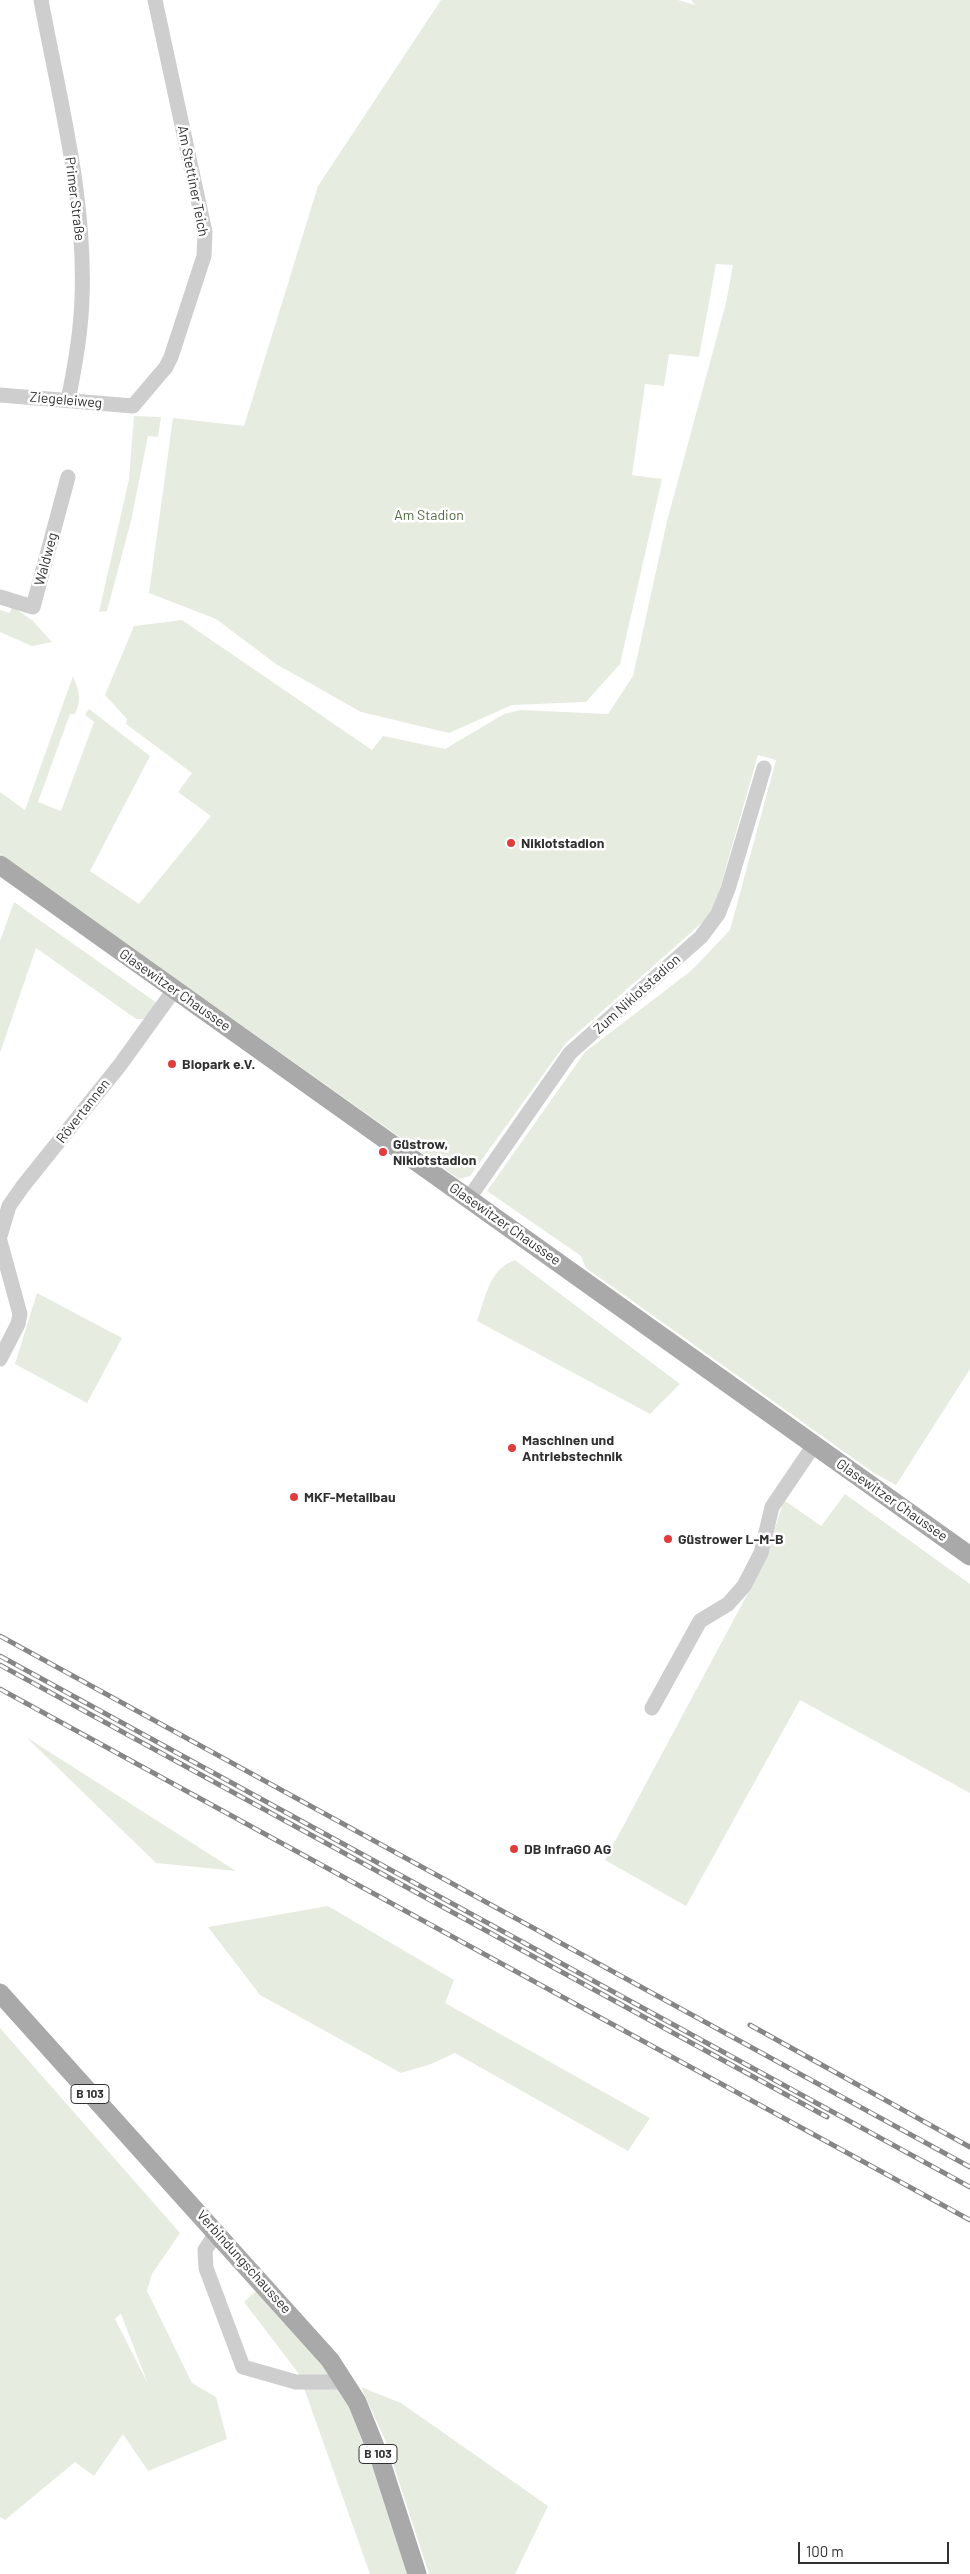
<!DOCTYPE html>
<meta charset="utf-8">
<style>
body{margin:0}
#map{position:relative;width:970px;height:2574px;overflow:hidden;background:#fff;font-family:Barlow,sans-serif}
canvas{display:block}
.scale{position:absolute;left:798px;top:2542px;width:151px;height:22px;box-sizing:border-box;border:2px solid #313131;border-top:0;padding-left:6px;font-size:15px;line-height:18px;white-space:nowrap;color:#313131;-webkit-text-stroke:4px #fff;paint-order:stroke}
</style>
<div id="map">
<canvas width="970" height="2574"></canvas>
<div class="scale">100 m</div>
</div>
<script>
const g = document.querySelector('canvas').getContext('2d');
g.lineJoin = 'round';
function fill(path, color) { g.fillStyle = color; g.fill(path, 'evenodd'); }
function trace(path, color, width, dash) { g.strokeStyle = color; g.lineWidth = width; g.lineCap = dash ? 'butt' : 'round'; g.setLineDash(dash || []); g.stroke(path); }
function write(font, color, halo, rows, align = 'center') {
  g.font = font + ' Barlow,sans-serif'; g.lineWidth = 5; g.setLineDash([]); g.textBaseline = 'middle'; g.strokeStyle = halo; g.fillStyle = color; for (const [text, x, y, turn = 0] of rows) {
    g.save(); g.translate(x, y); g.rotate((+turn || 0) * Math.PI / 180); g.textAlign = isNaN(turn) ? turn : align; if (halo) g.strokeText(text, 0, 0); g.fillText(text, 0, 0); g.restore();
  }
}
const green = new Path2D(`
 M441,0H678L695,5L691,0H970V1369L896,1485L874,1473L586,1268L581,1256L487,1191L585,1052L692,970L730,930L776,760L758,755L713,913L566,1043L470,1176L459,1179L0,854V792L25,810L73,676C79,691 82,699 75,714H70L38,802L61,811L94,722L85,715L89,709L150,756L90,871L139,904L211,816L178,792L192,773L126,724L127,719L105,695L134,626L182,620L372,750L383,736L445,749L504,714L521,710L608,714L633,676L667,521L726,303L733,265L716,264L699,357L669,354L664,386L645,384L632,475L662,479L620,664L586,702L512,705L449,733L361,712L276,664L216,619L149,593L173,418L244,426L318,186Z
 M134,416L161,417L158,437L148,436L131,521L107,611L99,612L129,479Z
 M12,606L33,621L52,642L32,646L0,632V610L10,613Z
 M14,902L157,1003L144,1019H136L36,948L0,1053V941Z
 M515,1260L680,1384L650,1414L477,1321C486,1297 489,1269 515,1260Z
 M37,1293L122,1338L87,1403L15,1364Z
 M845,1494L970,1584V1793L800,1700L686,1906L605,1860L763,1565L784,1500L821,1526Z
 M26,1737L236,1871L156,1863Z
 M328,1906L454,1980L445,2003L650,2118L628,2151L455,2053L431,2064L401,2073L260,1995L208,1927Z
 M0,2028L180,2233L152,2274L147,2291L192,2383L216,2397L227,2439L148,2471L123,2434L94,2476L75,2462L5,2520L0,2517ZM120,2314H121L148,2384L115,2319Z
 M256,2291L323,2364L344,2395L375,2474L407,2574H370L299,2374L244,2302Z
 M361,2387L401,2403L548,2506L515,2574H429L386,2442Z`);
const minor = new Path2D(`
 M41,0C59,98 86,198 82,298C81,332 75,367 68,400
 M0,395L133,406L166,367L171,357L204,256L205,232L155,0
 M0,597L33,607L68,477
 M469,1198L570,1053L701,937L718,914L728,889L764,768
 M0,1236L9,1206L23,1186L120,1065L174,990
 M0,1241L20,1314L18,1324L0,1359
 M652,1708L700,1621L728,1604L744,1586L761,1553L772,1507L814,1445
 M217,2232L205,2250L206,2268L243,2367L296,2382H345`);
const major = new Path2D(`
 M0,865L970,1556
 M0,1993L330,2360L357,2402L380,2459L417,2574`);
const rail = new Path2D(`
 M0,1636L970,2167
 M0,1656L970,2187
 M0,1665L827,2117
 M0,1689L970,2220
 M750,2025L970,2147`);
const markers = [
 [511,843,5,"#e03c3c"],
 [172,1064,5,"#e03c3c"],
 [383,1152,5,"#e03c3c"],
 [512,1448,5,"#e03c3c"],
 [294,1497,5,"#e03c3c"],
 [668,1539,5,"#e03c3c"],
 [514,1849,5,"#e03c3c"]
];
const shields = [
 [90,2094,38],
 [378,2454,38]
];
const shieldNames = [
 ["B 103",90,2094],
 ["B 103",378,2454]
];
const streetNames = [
 ["Am Stettiner Teich",193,181,79],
 ["Primer Straße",75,199,83],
 ["Ziegeleiweg",66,400,5],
 ["Waldweg",46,559,-75],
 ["Glasewitzer Chaussee",175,990,35],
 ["Zum Niklotstadion",637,994,-42],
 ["Rövertannen",83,1111,-52],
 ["Glasewitzer Chaussee",505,1224,35],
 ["Glasewitzer Chaussee",892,1500,35],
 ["Verbindungschaussee",244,2262,48]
];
const parkNames = [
 ["Am Stadion",429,515]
];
const poiNames = [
 ["Niklotstadion",521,843],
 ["Biopark e.V.",182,1064],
 ["Güstrow,",393,1144],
 ["Niklotstadion",393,1160],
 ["Maschinen und",522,1440],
 ["Antriebstechnik",522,1456],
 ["MKF-Metallbau",304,1497],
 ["Güstrower L-M-B",678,1539],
 ["DB InfraGO AG",524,1849]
];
fill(green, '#e6ede0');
trace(minor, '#cecece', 15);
trace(major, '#a9a9a9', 19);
trace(rail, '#868686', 5);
trace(rail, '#fff', 3, [9]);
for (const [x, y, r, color] of markers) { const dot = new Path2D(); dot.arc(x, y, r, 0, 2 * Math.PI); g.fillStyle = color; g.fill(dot); trace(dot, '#fff', 2); }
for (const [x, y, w] of shields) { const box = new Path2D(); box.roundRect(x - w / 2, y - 9.5, w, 19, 4); g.fillStyle = '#fff'; g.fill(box); trace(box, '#313131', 1); }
write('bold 12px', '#313131', null, shieldNames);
write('14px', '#313131', '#fff', streetNames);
write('14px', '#516c3f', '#fff', parkNames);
write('bold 14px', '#313131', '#fff', poiNames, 'left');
</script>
